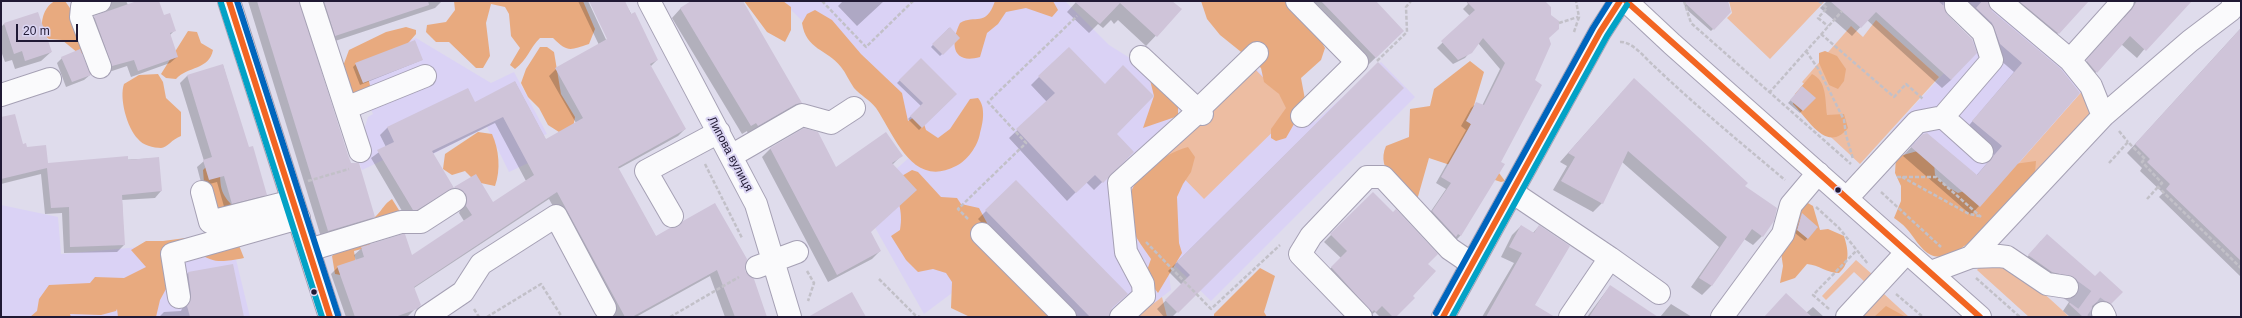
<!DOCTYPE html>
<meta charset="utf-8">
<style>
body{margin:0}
#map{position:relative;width:2242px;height:318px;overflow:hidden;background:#dfdcec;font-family:Helvetica,sans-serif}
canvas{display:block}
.frame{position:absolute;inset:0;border:2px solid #201934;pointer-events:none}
.scale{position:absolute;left:16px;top:24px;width:62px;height:18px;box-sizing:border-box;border:2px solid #201934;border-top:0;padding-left:5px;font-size:12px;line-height:14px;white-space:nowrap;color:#201934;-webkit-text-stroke:3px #dbd5f3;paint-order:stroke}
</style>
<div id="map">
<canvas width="2242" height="318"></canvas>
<div class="frame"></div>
<div class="scale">20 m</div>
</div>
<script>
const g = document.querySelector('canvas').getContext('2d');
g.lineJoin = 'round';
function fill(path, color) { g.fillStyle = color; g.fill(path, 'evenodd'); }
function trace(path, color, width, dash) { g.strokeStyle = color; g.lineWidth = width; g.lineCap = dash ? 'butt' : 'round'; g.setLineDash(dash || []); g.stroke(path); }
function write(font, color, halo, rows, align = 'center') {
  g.font = font + ' Helvetica,sans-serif'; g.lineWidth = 4; g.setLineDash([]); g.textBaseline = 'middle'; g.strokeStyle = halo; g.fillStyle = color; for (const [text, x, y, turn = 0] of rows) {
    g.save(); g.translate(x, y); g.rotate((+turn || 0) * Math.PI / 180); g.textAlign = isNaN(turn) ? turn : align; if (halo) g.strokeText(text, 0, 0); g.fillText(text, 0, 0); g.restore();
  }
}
const built = new Path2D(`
 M782,1H1065L1109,45L1133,60L1182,107L1142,151L1154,161L1171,290L1136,317H982L960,287L924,314L860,201L911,156L894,112Z
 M1938,1H1985L2085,88L1980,207L1892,130L1977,37Z
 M416,38L491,83L514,72L547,134L533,140L541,157L509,172L487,127L405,168L398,153L362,170L356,156L368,117L373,114L353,62Z
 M1381,62L1415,97L1211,301L1173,264L1161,157L1251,64L1315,122Z
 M1,205L58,217L61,254L231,239L250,317H1Z`);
const green = new Path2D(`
 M1729,1H1824V2L1770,59L1727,18L1732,13Z
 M1876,20L1939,77L1860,164L1806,114L1819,97L1802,82L1851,26L1863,37Z
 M1252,66L1295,110L1204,199L1161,155Z
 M2085,88L2092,105L2090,114L1996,220L1980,207Z
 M1856,260L1873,275L1866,283L1854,272L1826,300L1822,296Z
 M2008,261L2061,309L2069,317H2029L1977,270L1981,265Z
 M1883,293L1909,317H1861Z
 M1162,297L1167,317H1136Z`);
const forest = new Path2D(`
 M55,1H65L74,14L94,57L78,53L62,40L49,39L43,35C40,23 43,7 55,1Z
 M454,1H583L595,29L589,44C570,50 568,53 553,38H540C529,49 528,59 515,69L510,65L520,48L511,36L509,14L505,7L491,4L486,23L490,56L483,68H476L449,42H436L426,32L427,25L446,22L455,10Z
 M744,1H783L791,7V30L785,42L767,32Z
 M995,1H1053L1058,10L1052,17L1026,8L1006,12L998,24L987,33L980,57C952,65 950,43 960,23C975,14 986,28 995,1Z
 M1201,1H1284L1312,25L1325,48L1321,60L1301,78L1307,110L1294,124L1286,138L1276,141L1271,138V129L1286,108L1279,94L1264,82L1261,68L1220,35L1207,19Z
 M815,10L832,20L861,54L902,93L908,121L916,116L923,121L926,130L938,138L950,129L970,99L978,98C986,107 983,123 980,133C978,146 967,161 956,166C912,189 895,136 876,108C870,100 860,95 854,88C849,81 846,73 841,67C827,49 806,50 802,23L807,14Z
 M406,27L416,30V34L403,49L366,70L372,93L348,98L339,77L349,50L386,32Z
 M188,31L197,32L201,43L213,50C209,70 188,66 176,79L166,78L161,74Z
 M540,47H547L554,52L561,94L575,117L573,128L559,132L548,125L539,108L528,97L521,83L526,69Z
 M1825,51L1837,56L1846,69L1844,81L1838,89L1829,85L1819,63V53Z
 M1470,61L1484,72L1469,122L1493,151L1499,173L1505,181L1501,182L1429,158L1417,200C1401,186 1375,171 1386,146L1409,137L1410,109L1430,106L1434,89Z
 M158,74L163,82L166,98L181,112V136C172,139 167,148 161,148C154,148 142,145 138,139C127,128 119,98 124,84L139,75Z
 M1812,74C1827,81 1825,100 1827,115L1844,114L1848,128C1827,154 1809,120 1793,104L1795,94Z
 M1154,77L1178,88V116L1143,128L1154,96L1150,80Z
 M478,132L492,134C499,149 501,170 495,186L476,182L465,171L452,175L443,169L445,154Z
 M1188,147L1195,157L1191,172L1183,184L1177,197L1179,243L1182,253L1158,293L1145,276L1151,259C1142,246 1131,232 1128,216C1123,181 1158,156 1188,147Z
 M1921,150L1934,162L1935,175L1946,186L1958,193L1970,189L2007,165L2036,161L2035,173C2018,192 1960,269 1931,255C1920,250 1914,236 1906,228C1903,224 1898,221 1894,218L1901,201V186L1895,173L1896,157Z
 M212,161L220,165C220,190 220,194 238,211V243L244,258C222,262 215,264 196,252L184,256L160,300L156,317H118L117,309L116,311L101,315L70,314L71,317H30L37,311L39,299L49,285L90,283L95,277L124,278L146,267L131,250L146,241H163L208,235L203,170Z
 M912,170L918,172L941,197L957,198L961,204L979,208L987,223L988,241L1052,317H970L951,308L952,282L946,273L933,269L918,272L906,260L891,236L900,230C904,209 896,201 895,180Z
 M392,199L402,215L372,238L369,247L354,251L356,265L347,276L335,274L332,256C348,245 362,230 377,215C383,209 384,204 392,199Z
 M1801,199L1813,206L1820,230L1828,229L1844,236C1848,249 1851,263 1839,273C1827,273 1819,265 1807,264L1795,278L1780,283L1783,266L1780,246Z
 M1260,268L1275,276L1264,312L1267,317H1214V314Z
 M1886,306L1906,317H1874Z`);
const shadow = new Path2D(`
 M104,1H126L128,5L140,1H158L163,16L175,30L170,35L177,57L170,63L131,77L127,66L106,73L88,24L95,17L105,12L106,4Z
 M248,1H299L347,155L374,217L367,224L321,237Z
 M320,1H442L435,8L326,44Z
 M578,1H588L608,44H610L590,1H624L657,60L650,67L685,129L678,136L618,169L656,237L744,271L766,317H725L710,276L636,317H614L549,199L414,288L418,306L408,316L346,317L331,274L338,267L356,261L354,255L362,248L412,257L464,221L459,213L461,208L405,216L371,158L386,147L380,135L387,128L468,89L475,104L515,82L546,140L576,123L549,76L556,69L599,45ZM495,123L526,181L493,204L455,187L454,189L432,154Z
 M693,1H741L801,103L792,112L748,134L747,131L742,134L672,18L681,8Z
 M843,1H884L857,26L838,6Z
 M1077,1H1171L1180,10L1146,46L1118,20L1114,24L1111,20L1103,28L1098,24L1089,33L1067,12Z
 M1303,1H1374L1403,31L1367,66Z
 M1466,1H1544L1548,38L1500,162L1503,164L1460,236L1455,241L1427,217L1446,189L1436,183L1466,130L1461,126L1471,108L1477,103L1482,106L1500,69L1478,43L1465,58L1453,64L1437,48L1470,16L1463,9L1468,4Z
 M1684,1H1727L1730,12L1711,31L1685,8Z
 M1827,1H1944L1943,11L1971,39L1951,80L1942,88L1867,20L1852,36L1820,8Z
 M1956,1H1987L1991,11L2079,93L1971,215L1903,156L1915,143L1976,176L1994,155L1965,130L2014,72L1992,53Z
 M2001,1H2087L2050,42Z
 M2123,1H2184L2137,58L2121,44L2088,81L2079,70L2124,19L2127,6Z
 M4,24L51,52L41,61L15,69L12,60L5,62L1,51V27Z
 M949,28L959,38L940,56L931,47Z
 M2241,28V277L2159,197L2163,193L2140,171L2142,168L2127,153Z
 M62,58L90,75L84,80L66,87L57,63Z
 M921,59L956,94L919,130L908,119L921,106L897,83Z
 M422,60L360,85L353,67L356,64Z
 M1378,63L1402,88L1172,317H1164L1157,309L1182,285L1168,271Z
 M223,65L248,149L266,194L259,201L225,210L217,182L202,186L197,167L204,161L180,83L187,76Z
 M1039,77L1105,85L1115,134L1133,152L1094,190L1086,182L1067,201L1009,138L1047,102L1031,85Z
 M1802,88L1814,98L1800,113L1788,103Z
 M1625,89L1744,187L1762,236L1753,245L1744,239L1711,286L1702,295L1691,287L1719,247L1622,162L1602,203L1593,212L1553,190L1567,166L1560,162Z
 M1,118L22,145L47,164L158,158L161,191L155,198L122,200L124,245L117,252L64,253L62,213L45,214L41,174L1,184Z
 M804,130L836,169L901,156L892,165L870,232L880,251L872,259L828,282L762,157L770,149Z
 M1016,181L1111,309L1108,317H1074L978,219Z
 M1373,193L1427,264L1395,317H1380L1375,312L1369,317L1325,274L1341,258L1324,242Z
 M1802,215L1817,228L1805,241L1795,233Z
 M1521,226L1533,233L1539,226L1531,317H1482L1514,263L1501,257L1512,235Z
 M2041,241L2094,277L2121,292L2104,310L2096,306L2091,309V317H2070L2063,311L2073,296V289L2023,262Z
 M232,265L243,317H159L164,312L181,311L184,304L180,281L188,273Z
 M1610,286L1656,317H1587Z
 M1671,304L1692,317H1660Z
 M1813,307L1824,317H1765L1806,313Z`);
const building = new Path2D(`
 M137,1H159L164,15L170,13L176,31L170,33L178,57L138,71L134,60L112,66L94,16Z
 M257,1H299L348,155L351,163H359L375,217L328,231Z
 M324,1H428L429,5L335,36Z
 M589,1H625L631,14L635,12L658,60L650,64L686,129L618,167L656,236L670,228L678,227L683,221L715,203L747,259L745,271L754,279L767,317H735L717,270L632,317H625L557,192L414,287L421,305L417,309L395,317H355L337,266L364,257L361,247L403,234H405L412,255L472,215L466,206L467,200L466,194L454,187L476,174L493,202L534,175L503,117L432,151L454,188L417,210H413L377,150L394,142L387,127L468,88L475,102L515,81L546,139L583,118L555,68L607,39Z
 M691,1H743L802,103L796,104L758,126L756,123L751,126L680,8Z
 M1074,1H1172L1182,9L1157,37L1120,3L1100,24Z
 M1321,1H1376L1404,31L1376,58Z
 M1466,1H1545L1551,7V15L1559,21V29L1549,38L1551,44L1535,80L1542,85L1501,162L1505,164L1461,236L1458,234L1456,237L1432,211L1451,183L1441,177L1471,124L1466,121L1476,102L1484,105L1505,63L1483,38L1472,53L1458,60L1441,41L1475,10Z
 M1683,1H1728L1731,12L1714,30Z
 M1830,1H1938L1944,6L1947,15L1972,39L1977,53L1951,80L1876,12L1861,28Z
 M1982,1H1988L1992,11L2061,69L2080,93L1980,207L1911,147L1923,134L1927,133L1977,175L2002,146L1972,121L2022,63L2000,44L1992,23L1976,8Z
 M2019,1H2089L2059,34Z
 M2137,1H2192L2146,51L2130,36L2097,73L2086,60L2132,9Z
 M38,12L52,52L25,61L22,51L14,54L4,23Z
 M950,27L960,38L943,55L932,44Z
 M2241,28V261L2166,189L2170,184L2147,162L2150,159L2135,144Z
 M415,40L423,60L363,83L355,63Z
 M1069,47L1105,84L1123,65L1154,96L1117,134L1134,152L1103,183L1095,175L1076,193L1016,129L1055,93L1038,76Z
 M80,49L91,75L72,82L61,57Z
 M921,58L957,94L922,128L910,116L923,103L899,80Z
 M1378,62L1404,88L1178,313L1165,300L1190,275L1177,262Z
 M223,64L249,147L253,146L267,195L232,204L224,176L209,180L203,160L212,157L187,75Z
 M1634,78L1748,183L1745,186L1777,208L1774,221L1763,237L1752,229L1712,286L1699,278L1727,237L1628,151L1603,204L1561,181L1575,157L1568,153Z
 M1802,86L1816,98L1803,111L1790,100Z
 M15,114L23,144L26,143L27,147L46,145L48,163L128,156V160L159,157L162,191L122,195L125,245L70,247L69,207L51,208L47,168L1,179V117Z
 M804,128L818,132L836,167L886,132L903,156L892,163L917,190L871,232L881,251L837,275L770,148Z
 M1016,180L1128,294L1112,308L1109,317H1090L985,210Z
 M1373,192L1393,212L1396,209L1438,254L1428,264L1436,271L1413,296L1415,298L1396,317H1393L1382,306L1376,312L1374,310L1372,312L1331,267L1347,251L1330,234Z
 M1802,213L1818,227L1808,239L1797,230Z
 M1521,225L1534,233L1539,225L1570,246L1535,305L1555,317H1486L1522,253L1509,247Z
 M2047,234L2095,276L2100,271L2123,292L2111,304L2104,301L2097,302L2092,306L2091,317H2083L2069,304L2079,289V283L2075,278L2052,272L2028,255Z
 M233,264L244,317H190L187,306L191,295L188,272Z
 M1610,285L1658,317H1589Z
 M852,292L866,317H808Z
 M1786,293L1812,317H1764Z`);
const minorTunnel = new Path2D(`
 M2067,287L2103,313`);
const path = new Path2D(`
 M822,1L866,47L913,1
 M1684,1L1691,23L1851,164
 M1819,1L1827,8L1818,18L1828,26
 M1559,23L1578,17
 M1574,32L1579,17L1576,1
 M1821,34L1894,97L1906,84L1923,99
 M1620,42C1632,41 1645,58 1654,66C1696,106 1741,143 1785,180
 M1806,51L1819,70L1844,120L1846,135L1853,159
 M1377,61L1407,32L1406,7L1411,1
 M1769,93L1842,11
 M2119,131L2128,142
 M2109,163L2128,142L2145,159L2142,162L2162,183L2158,187L2241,268
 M705,164L742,238
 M1897,177H1936L1981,217
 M1902,177L1969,214L1979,216
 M308,181L349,169
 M1881,192L1941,247
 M2147,199L2158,187
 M1816,207L1839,228L1868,264
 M968,219L958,209L1026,143L988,102L1077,16
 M1146,242L1211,309L1280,245
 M807,271L814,283L808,301
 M1976,278L2020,317
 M879,279L915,315L920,317
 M1896,294L1923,317
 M474,309L479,317
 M1829,309L1813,295L1857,250
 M487,317L541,284L562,317
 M670,317L739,277`);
const minor = new Path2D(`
 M311,1L360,151
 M649,1L756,204L790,317
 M1297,1L1357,62L1302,116
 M2000,1L2070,60L2091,86L2103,116
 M1141,57L1202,114
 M2070,60L2123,1
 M100,67L81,17L82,7L100,1
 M1,95L50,79
 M346,108L425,76
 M1943,117L1992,60L1983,32L1956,6V1
 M731,156L802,115L831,123L854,108
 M202,192L210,222L293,201
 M1512,192L1610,258L1570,317
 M1847,198L1917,122L1943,117L1982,152
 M672,216L646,171L719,132
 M982,234L1065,317
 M309,250L401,222H421L455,200
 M1971,257L2103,116L2190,41L2231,10L2234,1
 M1610,258L1659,293
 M757,267L797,252
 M1931,272L1971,257L1999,256L2007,257L2047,284L2067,287
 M179,297L172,254L299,218
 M2103,313L2105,317
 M426,317L463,292L481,264L556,216L605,308
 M1121,317L1144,296L1143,284L1126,252L1119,183L1201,109L1204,104L1257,53
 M1361,317L1300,254L1311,236L1367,177H1383L1450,249L1472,264
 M1443,317L1600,32L1620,1
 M1722,317L1783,234L1791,205L1818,173
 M1847,317L1907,252`);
const major = new Path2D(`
 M229,1L330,317
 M1626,1L1672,44L1980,317`);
const bus1 = new Path2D(`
 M229,1L330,317
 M1626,1L1980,317
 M1443,317L1600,32L1620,1`);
const bus2 = new Path2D(`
 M221,3L322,317
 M1452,317L1607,36L1627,5`);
const bus3 = new Path2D(`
 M237,1L338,315
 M1436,313L1593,28L1610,1`);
const markers = [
 [1838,190,3.5,"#201934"],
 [314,292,3.5,"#201934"]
];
const streetNames = [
 ["Липова вулиця",730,154,62]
];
fill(built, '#dad2f5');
fill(green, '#edbda2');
fill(forest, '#e8aa7f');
fill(shadow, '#0003');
fill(building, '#cfc4d9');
trace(minorTunnel, '#b9b5c7', 22, [22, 11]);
trace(minor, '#a5a0b4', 24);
trace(major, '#a5a0b4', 24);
trace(path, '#c2c0c8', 2.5, [4, 2]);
trace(minor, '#fafafc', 22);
trace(major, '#fafafc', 22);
trace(bus1, '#f26522', 6);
trace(bus2, '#02a2c6', 6);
trace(bus3, '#0065bd', 6);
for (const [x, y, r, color] of markers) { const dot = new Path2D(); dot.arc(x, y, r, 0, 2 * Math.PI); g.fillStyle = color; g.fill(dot); trace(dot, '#dbd5f3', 1.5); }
write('12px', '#201934', '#dbd5f3', streetNames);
</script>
